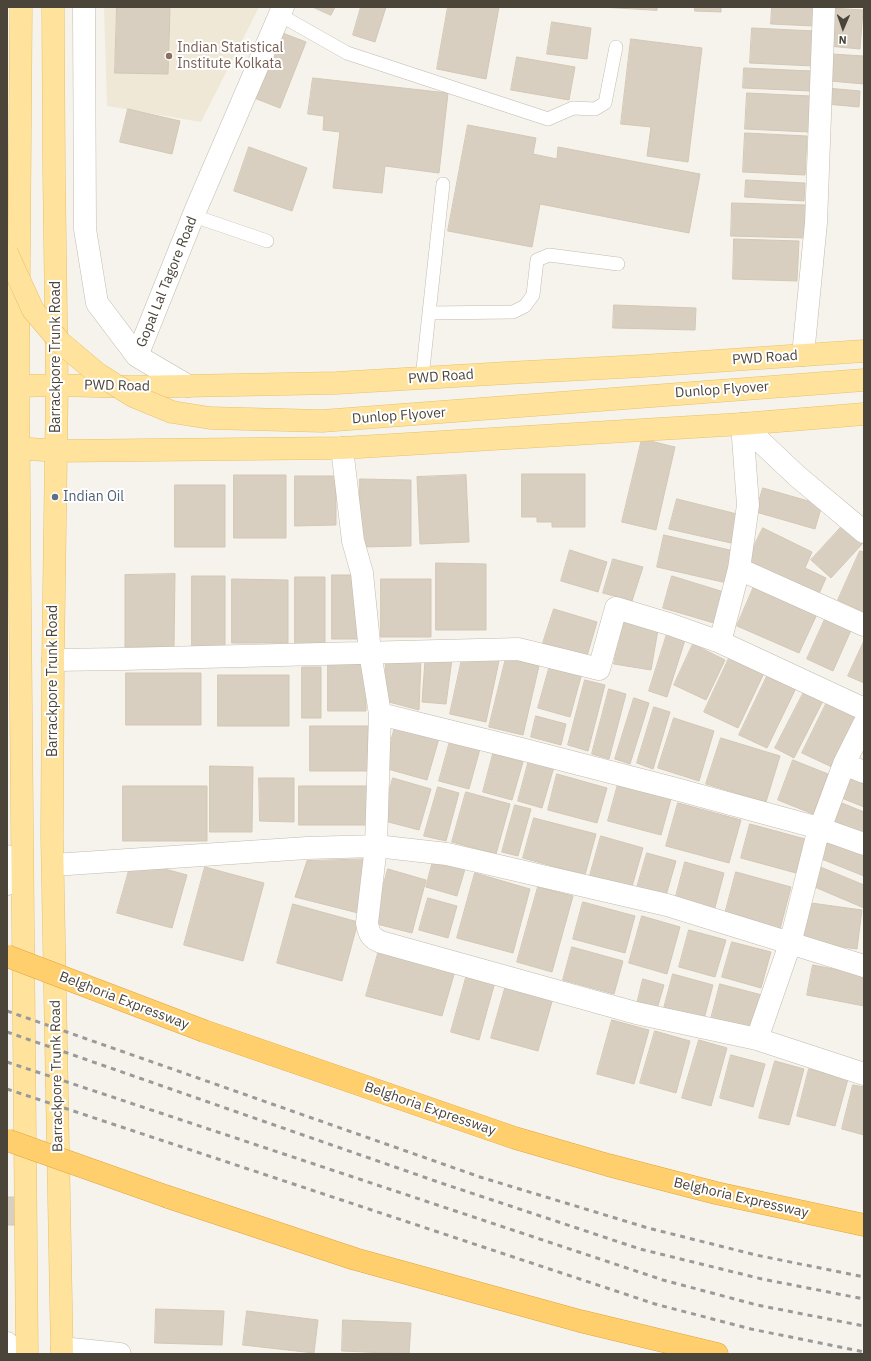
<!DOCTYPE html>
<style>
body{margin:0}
#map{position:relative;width:871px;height:1361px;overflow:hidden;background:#f6f3ec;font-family:"IBM Plex Sans",sans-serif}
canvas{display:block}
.frame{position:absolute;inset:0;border:8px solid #4b4439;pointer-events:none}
.north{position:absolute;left:823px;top:8px;width:40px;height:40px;-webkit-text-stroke:3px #fff;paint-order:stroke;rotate:182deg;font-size:11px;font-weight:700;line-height:16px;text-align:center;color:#4b4439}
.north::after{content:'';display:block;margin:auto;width:14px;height:18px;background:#4b4439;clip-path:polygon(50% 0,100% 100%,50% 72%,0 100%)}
</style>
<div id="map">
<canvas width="871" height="1361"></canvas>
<div class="frame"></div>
<div class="north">N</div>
</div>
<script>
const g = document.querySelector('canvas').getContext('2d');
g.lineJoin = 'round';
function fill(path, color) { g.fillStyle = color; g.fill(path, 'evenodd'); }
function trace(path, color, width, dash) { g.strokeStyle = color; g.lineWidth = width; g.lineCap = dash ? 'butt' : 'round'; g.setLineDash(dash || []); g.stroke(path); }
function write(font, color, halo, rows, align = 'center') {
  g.font = font + ' "IBM Plex Sans",sans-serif'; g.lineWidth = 4; g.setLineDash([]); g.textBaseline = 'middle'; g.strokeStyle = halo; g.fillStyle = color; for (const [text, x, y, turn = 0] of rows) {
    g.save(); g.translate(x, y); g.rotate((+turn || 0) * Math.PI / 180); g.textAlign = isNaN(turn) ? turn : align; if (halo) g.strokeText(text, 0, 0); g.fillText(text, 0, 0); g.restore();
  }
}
const education = new Path2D(`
 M104,7H259L201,122L107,106Z`);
const building = new Path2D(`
 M117,7H170L168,74L115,73Z
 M313,7H335L331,15Z
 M361,7H386L375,42L353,35Z
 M448,7H499L486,79L437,69Z
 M601,7H657V10Z
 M695,7H721V12L695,11Z
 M772,7H815V26L771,24Z
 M830,8L863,10L860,49L828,46Z
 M552,22L591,28L587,59L547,54Z
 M752,28L815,31L813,66L750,63Z
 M280,32L306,42L280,108L254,98Z
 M631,39L702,48L688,162L647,156L651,127L621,124Z
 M832,54L864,56V84L830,81Z
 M517,57L575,67L569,100L511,90Z
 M744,68L812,71L811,91L743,88Z
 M313,78L448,93L439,173L385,166L382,193L333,188L340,132L323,130L324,116L308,114Z
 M827,88L860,91L859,107L826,104Z
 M747,93L811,96L809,132L745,129Z
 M128,109L180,121L172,154L120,142Z
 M468,125L536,138L533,154L557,159L558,147L700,174L689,233L540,204L532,247L448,231Z
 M745,133L807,136L805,175L743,172Z
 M249,147L307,168L292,211L234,191Z
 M746,180L805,183L804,201L745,197Z
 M732,203L806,205L805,238L731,236Z
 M734,239L799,241L797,281L733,279Z
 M614,305L696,308L695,330L613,328Z
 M642,439L675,447L656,530L622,522Z
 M522,474H585V527H552V522H537V517H522Z
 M234,475H286V538H234Z
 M466,475L469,542L420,544L417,477Z
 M295,476H336V525L295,526Z
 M360,479L411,480V546L360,547Z
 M175,485H225V547H175Z
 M763,488L822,505L815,529L756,512Z
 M677,499L737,514L731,543L669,529Z
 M844,524L864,542L831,578L811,560Z
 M763,528L812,552L805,568L826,578L818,596L746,562Z
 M664,535L734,551L727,583L657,567Z
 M570,550L607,562L598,592L561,581Z
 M860,551L864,552V612L838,600Z
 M613,559L643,567L632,601L603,593Z
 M436,563L486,564V630H436Z
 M175,574L174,647H125V575Z
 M332,575H358V639H332Z
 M192,576H225V649L192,648Z
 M672,576L724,592L714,623L663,608Z
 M295,577H325V644H295Z
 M232,579L288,580V643H232Z
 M381,579H431V637H381Z
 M755,584L818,612L799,653L737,626Z
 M554,609L597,622L587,656L543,643Z
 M826,617L852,628L833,671L807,659Z
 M623,618L659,624L651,670L614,664Z
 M667,634L685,640L667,697L649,691Z
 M864,641V683L848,676Z
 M693,644L725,660L706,700L674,685Z
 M463,654L499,661L486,722L450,714Z
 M731,654L765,671L738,728L704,712Z
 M386,657L421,658L419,710L385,701Z
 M506,658L539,666L523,735L489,727Z
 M452,659L446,704L422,702L425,661Z
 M328,664H366V711H328Z
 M550,665L582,673L570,717L538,708Z
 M302,667H321V718H302Z
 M770,670L798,684L767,748L739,735Z
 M126,673H201V725H126Z
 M218,675H289V726H218Z
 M585,680L605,685L588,751L568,745Z
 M806,688L825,697L794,758L775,748Z
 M609,689L626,694L609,759L592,754Z
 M634,698L649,703L630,764L615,759Z
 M828,700L859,715L834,768L802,753Z
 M654,707L670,712L653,769L637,763Z
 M536,716L566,724L561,745L531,737Z
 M674,718L714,731L699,781L658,768Z
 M396,723L440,735L427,780L384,768Z
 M310,726H368V771H310Z
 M721,738L780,756L766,802L706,784Z
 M450,741L480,749L469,789L439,781Z
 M493,754L523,762L512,800L483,792Z
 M529,760L554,767L542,808L518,801Z
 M793,760L828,774L813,814L778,800Z
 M210,766L253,767L252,832H210Z
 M557,774L607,788L597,823L548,810Z
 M848,775L864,782V807L839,797Z
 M259,778H294V822L260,821Z
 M393,778L431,789L419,830L381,820Z
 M618,784L671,799L661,835L608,821Z
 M123,786H207V841H123Z
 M299,786H370V825H299Z
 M438,787L459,793L446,841L424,836Z
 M466,792L510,804L496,854L452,842Z
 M837,801L864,812V841L827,826Z
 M678,803L741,820L729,863L666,846Z
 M515,805L531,809L518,856L502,852Z
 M534,818L596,834L585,875L523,858Z
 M750,824L805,839L796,873L741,858Z
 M829,833L864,846V876L819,858Z
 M601,836L643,848L631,890L589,879Z
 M647,853L676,861L665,899L636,891Z
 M373,859L358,913L295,897L307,861Z
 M132,860L187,875L172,928L117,913Z
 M433,861L465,869L457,896L426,887Z
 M685,862L724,873L713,915L674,904Z
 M818,866L864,885V908L810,885Z
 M205,867L264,883L243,961L184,945Z
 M388,869L426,880L412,933L373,923Z
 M736,872L791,887L780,929L725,914Z
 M475,873L530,889L513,953L457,938Z
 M538,887L573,896L552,972L517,962Z
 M428,898L457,906L448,938L419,930Z
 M583,902L635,916L625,953L573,939Z
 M804,902L862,910L857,949L799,941Z
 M293,904L358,922L342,981L277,963Z
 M642,916L680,927L667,974L629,963Z
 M689,930L726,940L715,977L679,967Z
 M732,942L771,952L761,988L722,977Z
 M572,947L623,961L614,994L563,980Z
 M379,950L455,971L442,1016L366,996Z
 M813,965L864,975V1006L807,995Z
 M467,974L495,982L479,1040L451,1032Z
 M673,974L713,985L704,1019L664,1008Z
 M643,979L664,985L657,1009L637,1004Z
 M720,984L762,995L752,1029L711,1019Z
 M506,985L553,998L538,1051L491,1038Z
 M612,1020L649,1030L634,1084L597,1074Z
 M655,1031L690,1041L676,1093L640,1083Z
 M699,1040L727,1048L711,1106L682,1098Z
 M731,1055L765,1064L753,1107L720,1098Z
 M775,1061L804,1069L789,1125L759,1118Z
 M809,1069L848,1079L835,1126L797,1116Z
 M853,1085L864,1087V1135L842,1129Z
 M7,1197H17L15,1225H7Z
 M156,1309L224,1311L222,1345L155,1343Z
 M247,1311L318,1320L314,1353L243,1345Z
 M343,1320L411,1323L409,1354L342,1351Z`);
const service = new Path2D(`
 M280,15L347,53L548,119L573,108L595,109L605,103L616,47
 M194,216L267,241
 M429,313L513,312L525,306L533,295L537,260L549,255L618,264
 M422,378L443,184`);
const minor = new Path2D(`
 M803,355L816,223L824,7
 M742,424L797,476L864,532
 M342,448L353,541L362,573L370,652L380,714L376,846L367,923C369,934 371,938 381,942L636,1013L757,1039L864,1074
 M739,569L864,625
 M720,642L739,569L748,505L742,424
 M53,660L123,659L518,649L599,669L616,608L669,624L720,642L864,709
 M380,714L525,750L672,788L819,828L864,844
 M844,764L864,772
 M7,856L9,882L7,884
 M53,865L307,848L376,846L447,854L667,905L864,966
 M757,1039L790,944L819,828L824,818L844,764L864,724
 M7,1343L18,1354
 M62,1348L120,1354`);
const tertiary = new Path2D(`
 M84,7L85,229L97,303L137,356L188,386
 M137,356L196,209L283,7`);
const primary = new Path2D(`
 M21,7L18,386L27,1354
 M53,7L54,172L57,385L53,660L52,836L62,1354
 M18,386L57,385L133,387L336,383L507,373L642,366L864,351
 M18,448L56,451L342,448L742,424L864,414`);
const motorway = new Path2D(`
 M204,1031L515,1138L608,1165L716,1193L864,1225
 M168,1197L355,1259L580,1321L717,1354`);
const rail = new Path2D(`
 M7,1011L480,1177L648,1228L756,1255L864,1277
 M7,1032L441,1183L640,1249L762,1279L864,1299
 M7,1062L663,1280L757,1305L864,1326
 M7,1089L655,1304L751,1329L864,1352`);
const primaryBridge = new Path2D(`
 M7,253L33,310L61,343L98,374L133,396L172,412L210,418L322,421L864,380`);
const motorwayBridge = new Path2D(`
 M7,956L204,1031
 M7,1140L168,1197`);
const markers = [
 [169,56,4,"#8d6e63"],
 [55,497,4,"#5c6f8a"]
];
const educationNames = [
 ["Indian Statistical",177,48],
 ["Institute Kolkata",177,64]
];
const streetNames = [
 ["Gopal Lal Tagore Road",167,282,-68],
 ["Barrackpore Trunk Road",56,357,-90],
 ["PWD Road",765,358,-4],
 ["PWD Road",441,377,-4],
 ["PWD Road",117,386,1],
 ["Dunlop Flyover",722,390,-4],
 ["Dunlop Flyover",399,416,-4],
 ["Barrackpore Trunk Road",53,681,-90],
 ["Belghoria Expressway",124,1001,21],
 ["Barrackpore Trunk Road",57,1076,-91],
 ["Belghoria Expressway",430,1109,19],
 ["Belghoria Expressway",741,1198,13]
];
const serviceNames = [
 ["Indian Oil",63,497]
];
fill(education, '#efe8d6');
fill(building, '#d8cfc1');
trace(building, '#d3c7b4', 1);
trace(service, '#c2bbae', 14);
trace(minor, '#c2bbae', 23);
trace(tertiary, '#c2bbae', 23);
trace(primary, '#e6c16a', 23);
trace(motorway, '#e0a43c', 23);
trace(service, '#fff', 13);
trace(minor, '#fff', 22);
trace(tertiary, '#fff', 22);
trace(primary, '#ffe39c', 22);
trace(motorway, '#ffcf6e', 22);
trace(rail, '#9a9a9a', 3, [5, 5]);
trace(primaryBridge, '#e6c16a', 23, []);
trace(motorwayBridge, '#e0a43c', 23, []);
trace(primaryBridge, '#ffe39c', 22);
trace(motorwayBridge, '#ffcf6e', 22);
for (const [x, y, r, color] of markers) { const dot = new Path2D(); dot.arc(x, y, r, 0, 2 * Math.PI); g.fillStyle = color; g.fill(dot); trace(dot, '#fff', 1.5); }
write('14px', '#785e54', '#fff', educationNames, 'left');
write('14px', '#4b4439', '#fff', streetNames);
write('14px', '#4e5e75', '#fff', serviceNames, 'left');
</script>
